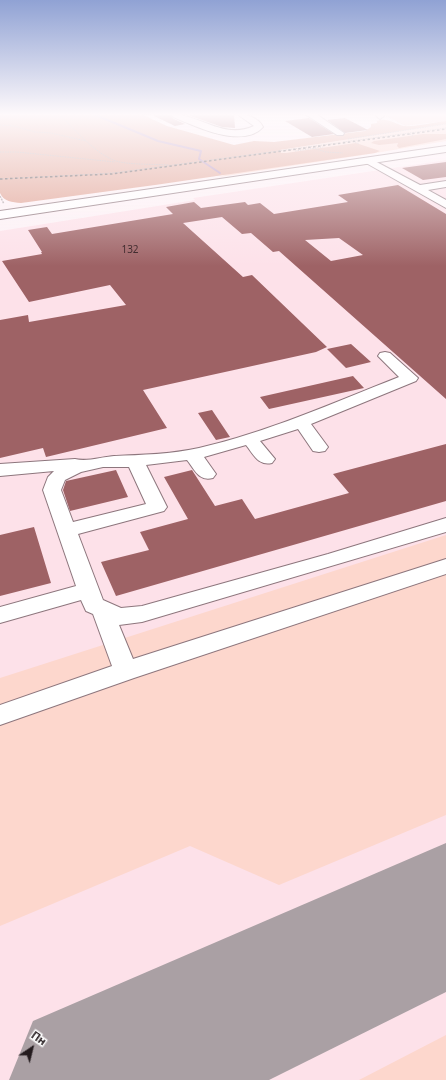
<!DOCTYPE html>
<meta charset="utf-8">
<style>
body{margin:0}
#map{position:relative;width:446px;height:1080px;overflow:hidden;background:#fdf2f6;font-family:"Noto Sans",sans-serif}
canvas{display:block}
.north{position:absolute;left:12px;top:1028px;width:40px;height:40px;-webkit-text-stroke:3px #fff;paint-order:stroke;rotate:35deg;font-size:11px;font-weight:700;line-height:16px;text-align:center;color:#241b1e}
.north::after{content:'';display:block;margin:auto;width:14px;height:18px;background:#241b1e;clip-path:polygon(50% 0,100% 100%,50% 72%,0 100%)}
</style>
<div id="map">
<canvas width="446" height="1080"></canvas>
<div class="north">Пн</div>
</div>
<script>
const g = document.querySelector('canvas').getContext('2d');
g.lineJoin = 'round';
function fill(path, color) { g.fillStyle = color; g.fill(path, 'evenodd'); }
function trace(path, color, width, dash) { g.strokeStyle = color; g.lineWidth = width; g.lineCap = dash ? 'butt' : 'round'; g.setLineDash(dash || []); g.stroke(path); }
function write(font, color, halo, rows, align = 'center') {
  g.font = font + ' "Noto Sans",sans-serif'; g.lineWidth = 3; g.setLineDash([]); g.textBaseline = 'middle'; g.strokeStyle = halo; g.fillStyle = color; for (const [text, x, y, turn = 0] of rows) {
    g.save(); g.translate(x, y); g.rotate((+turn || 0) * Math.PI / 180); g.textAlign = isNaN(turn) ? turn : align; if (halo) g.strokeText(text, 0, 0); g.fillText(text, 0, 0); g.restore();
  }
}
const built = new Path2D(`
 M446,160V594L0,748V231L195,200L193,198Z
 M446,595V1080H0V751Z`);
const green = new Path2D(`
 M383,114H446V121L405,126Z
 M446,124V141L376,153L219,177L285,154L280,153V150Z
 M446,535V815L279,885L190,846L0,926V678Z
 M446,1035V1080H359Z`);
const forest = new Path2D(`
 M0,114H141L167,126L234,145L254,141L274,142L365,131L371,127V124L377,123V121C386,117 395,124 404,126C414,127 436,122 446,121V124L280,150L281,153H286L356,143L380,151L375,153L155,185L21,203C12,202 4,202 0,193Z
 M423,134H446V139L399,148L397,146L398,143L379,145L371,143L374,141Z`);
const stream = new Path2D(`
 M93,114L158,141L201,151L199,159L220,173`);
const runway = new Path2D(`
 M446,843V992L269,1080H9L33,1021Z`);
const building = new Path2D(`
 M150,114H169L174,119L185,124L175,126Z
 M185,114H234L235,128L222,127Z
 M309,118L334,134L312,137L285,121Z
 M345,118L368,130L345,133L327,120Z
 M446,162V177L423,180L402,168Z
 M398,185L446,214V399L279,251L273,252L251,233L242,234L222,217L183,223L243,277L252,275L327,347L316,352L143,390L167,428L46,457L43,448L0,458V320L28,315L29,322L126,305L110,285L29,302L2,261L42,254L41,252H42L28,230L47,227L52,234L173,214L166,207L194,202L201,208L245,202L248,205L260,203L274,214L348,202L338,195ZM339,238L363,255L331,261L305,240Z
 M351,344L371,362L346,368L327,349Z
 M353,376L364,388L269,409L260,397Z
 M212,410L230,437L216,440L198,413Z
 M446,444V501L116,596L101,562L149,550L140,532L188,519L164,477L192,470L215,506L242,499L255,519L349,493L333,474Z
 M116,470L128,497L70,511L63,490L66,481Z
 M34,527L51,583L0,596V535Z`);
const pathFar1 = new Path2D(`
 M59,114C73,128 97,155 116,161C129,165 155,164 169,165
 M0,125L14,126L35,132L51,133L86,141
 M410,134L413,136
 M348,139L446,124
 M343,142L446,128
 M355,142L359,144
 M313,148L326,152L343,153
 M295,151L323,147
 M0,152H17L115,162
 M0,179L113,173L338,143
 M0,196L1,197`);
const path = new Path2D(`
 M0,196L4,204`);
const minor = new Path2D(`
 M170,114C200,114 223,140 254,126L237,114C247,114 259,118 263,127C246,146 209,132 190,124C183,121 175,119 170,114Z
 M305,114H316L344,133L343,135H337Z
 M374,114H383L384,116L380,119Z
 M369,158L420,185L446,181V187L428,190L446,200V208L366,163L364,161L366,159Z
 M385,352L390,353L418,378L416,381L311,424L328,447L325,451L319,452L313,451L298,429L260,441L275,459L272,463C258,466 254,455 246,445L204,457L216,474L213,478C199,482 195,470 187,460L146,465L167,507L164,511L78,534L103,600L121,608L142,606L328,554L446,518V532L142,622L119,625L133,659L446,559V574L134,678L0,725V705L112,666L93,614L86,611L81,600L0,623V607L76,586L43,490L48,477L54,471L0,476V464L75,459C87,462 101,457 114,456C141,455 172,454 199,448C268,432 333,403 399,377L378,356L380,353ZM103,467H129L146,504L73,522L61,490L65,480L81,472Z`);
const major = new Path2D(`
 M446,146V152L0,219V211Z`);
const rail = new Path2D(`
 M0,179L112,174L446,129`);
const farNumbernames = [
 ["132",130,250]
];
fill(built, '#fde1e9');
fill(green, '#fdd7cd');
fill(forest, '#dfa090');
trace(stream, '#ac87b6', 2);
fill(runway, '#aaa0a4');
fill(building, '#9e6265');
trace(minor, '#8d767d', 2);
trace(major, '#8d767d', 2);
trace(pathFar1, '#b2a8ab', 1, [1.5, 1]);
trace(path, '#b2a8ab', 1.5, [2, 1]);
fill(minor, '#fff');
fill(major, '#fff');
trace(rail, '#574e51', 1.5, [2.5, 2.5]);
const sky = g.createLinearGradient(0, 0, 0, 266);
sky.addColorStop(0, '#90a2d4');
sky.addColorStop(0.43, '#fef9fb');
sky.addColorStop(1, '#fef9fb00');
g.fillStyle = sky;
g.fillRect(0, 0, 446, 266);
write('10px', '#422d30', null, farNumbernames);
</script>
